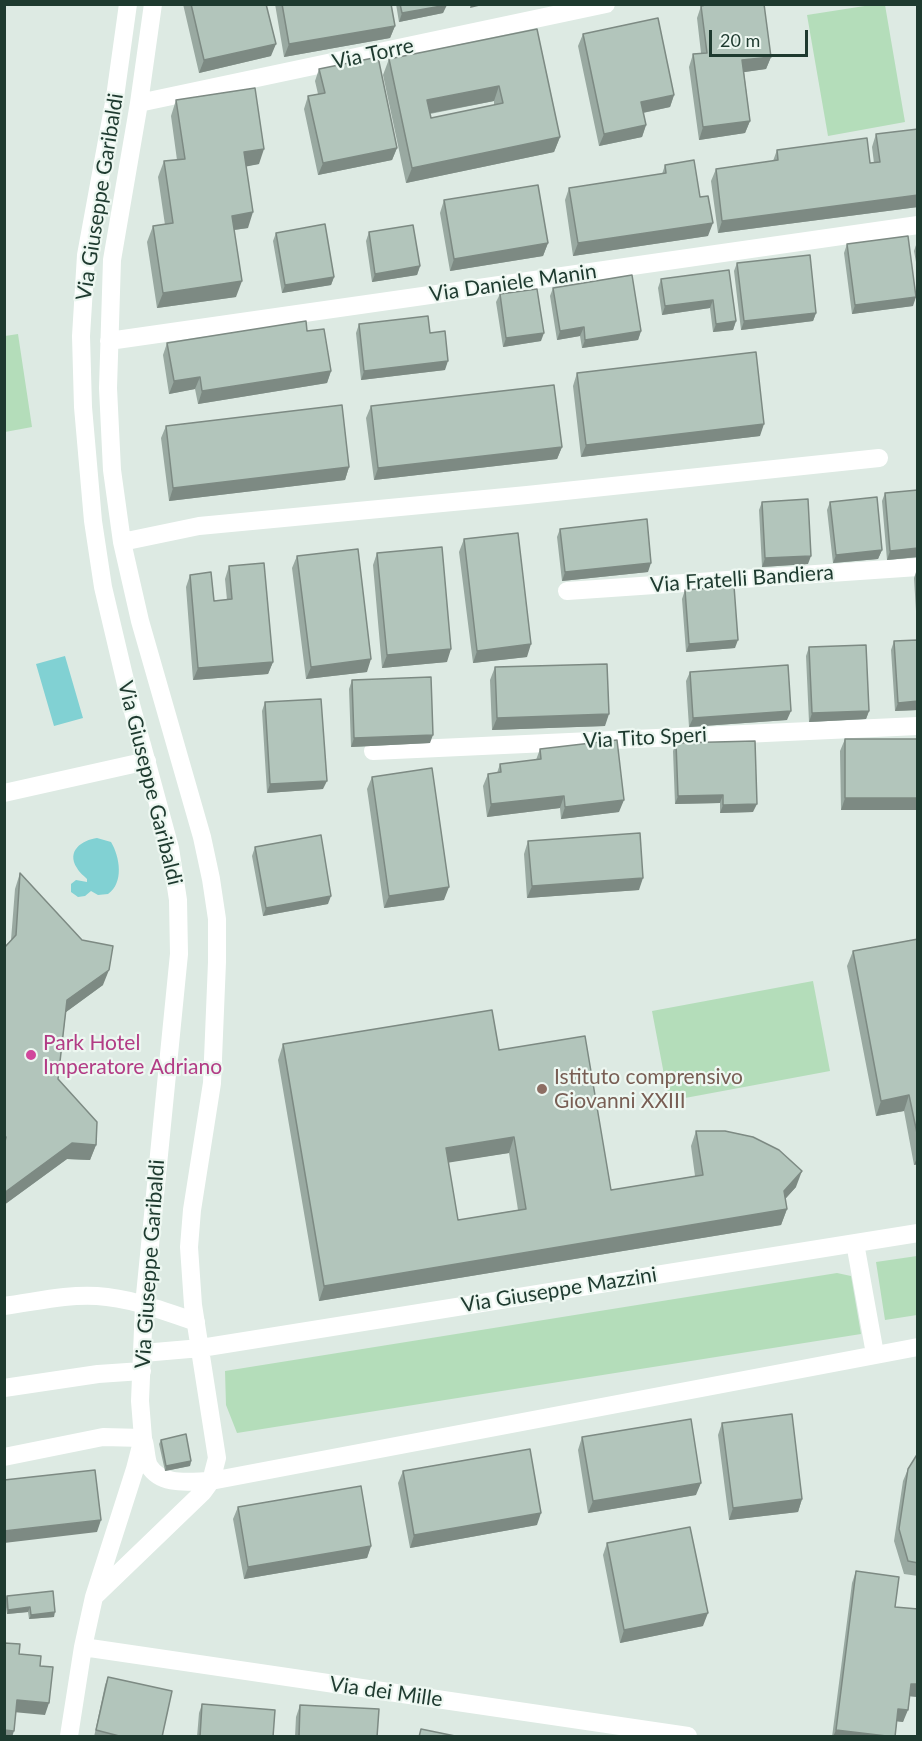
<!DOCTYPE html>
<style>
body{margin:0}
#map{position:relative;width:922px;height:1741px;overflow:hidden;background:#ddeae3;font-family:Lato,sans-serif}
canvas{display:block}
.frame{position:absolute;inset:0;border:6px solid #1e3a2f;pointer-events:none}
.scale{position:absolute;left:709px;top:30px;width:99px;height:27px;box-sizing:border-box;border:3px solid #1e3a2f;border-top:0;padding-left:8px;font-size:18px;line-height:21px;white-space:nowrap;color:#1e3a2f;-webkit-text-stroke:4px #edf7f1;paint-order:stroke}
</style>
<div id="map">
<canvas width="922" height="1741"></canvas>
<div class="frame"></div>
<div class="scale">20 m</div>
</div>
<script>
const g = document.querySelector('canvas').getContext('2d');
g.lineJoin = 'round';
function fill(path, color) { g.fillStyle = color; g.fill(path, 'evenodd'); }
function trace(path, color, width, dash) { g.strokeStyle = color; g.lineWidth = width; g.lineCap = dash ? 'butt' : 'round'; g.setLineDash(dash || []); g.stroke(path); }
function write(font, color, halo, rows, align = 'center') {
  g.font = font + ' Lato,sans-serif'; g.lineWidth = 4.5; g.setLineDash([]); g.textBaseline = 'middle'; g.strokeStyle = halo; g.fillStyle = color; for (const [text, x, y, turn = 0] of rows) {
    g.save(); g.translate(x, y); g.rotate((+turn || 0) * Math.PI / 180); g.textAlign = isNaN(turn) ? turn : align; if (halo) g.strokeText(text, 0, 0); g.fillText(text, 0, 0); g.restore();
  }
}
const green = new Path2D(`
 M871,5H885L905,122L828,136L807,15Z
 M18,334L32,427L5,432V336Z
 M813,981L830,1071L669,1101L652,1011Z
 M917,1256V1315L885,1320L876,1262Z
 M837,1273L851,1276L861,1334L237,1433L226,1405L225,1371Z`);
const water = new Path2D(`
 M65,656L83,718L54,726L36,664Z
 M97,838L111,842C120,857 124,883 108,894L98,895L91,891L85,896L78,897L71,892V884L76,880L87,882V879C84,876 79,872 77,868C66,851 82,840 97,838Z`);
const minor = new Path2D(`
 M139,103L606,4
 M109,341L918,225
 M122,542L199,526L527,495L879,458
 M567,591L918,567
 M373,751L918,726
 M4,793L147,761
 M855,1243L875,1354
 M4,1306C35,1302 67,1294 97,1296C131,1298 164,1311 196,1322
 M143,1353L201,1348L918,1233
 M4,1388L98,1374L142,1371
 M144,1442C146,1449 146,1460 149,1466C162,1487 191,1481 211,1481L918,1347
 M4,1457L103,1437L143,1438
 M95,1596L203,1492L211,1481L217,1458L193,1305L189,1247L192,1210L212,1083L217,962V919L211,879L202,837L140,621L122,542L112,470L108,388L112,260L139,103L153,4
 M83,1647L688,1736
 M69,1736L83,1647L94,1597L135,1469L143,1438L140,1401L144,1305L179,954L178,900L170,848L129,697L103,587L93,521L83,407L81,336L86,255L115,97L128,4`);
const wall = new Path2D(`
 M183,4H266L271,56L199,73Z
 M275,4H391L395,26L390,38L284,57Z
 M396,4H446L443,13L399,22Z
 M701,6L771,57L766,69L744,72L750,121L745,133L699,140L689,67L693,54L701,53L697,18Z
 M537,29L560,137L554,152L406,183L383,75L389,59ZM494,101V105L431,118L430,114Z
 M583,34L674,95L670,107L643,113L646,125L642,137L599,146L578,46Z
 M319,69L397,148L392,160L318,175L304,109L308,96L318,94L315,81Z
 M176,100L259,164L246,166L248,228L234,230L236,297L157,308L147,242L153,226L165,225L158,177L164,161L177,160L171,116Z
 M876,134L918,207L718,233L711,181L716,169L773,161L777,150L870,163H874L872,147Z
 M665,165L708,236L573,256L565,200L569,188L662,174Z
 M444,200L548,243L543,256L450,271L440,213Z
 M369,232L420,266L417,275L372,282L366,241Z
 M276,233L334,277L331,285L282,293L273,241Z
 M917,242H918V273L914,251Z
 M847,244L913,306L852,314L844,253Z
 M737,263L816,313L813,321L741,330L734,271Z
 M729,270L736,321L733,330L713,332L710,308L662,315L658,288L661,279Z
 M553,288L641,331L638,340L582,348L580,336L557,340L550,296Z
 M500,294L541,341L503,347L496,302Z
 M359,324L430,333L445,370L361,380L356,333Z
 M307,331L331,371L327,383L198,404L195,389L169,394L163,355L167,343Z
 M577,373L760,436L581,457L573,386Z
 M371,406L562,447L557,459L374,480L366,418Z
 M166,426L349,467L345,480L169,501L161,438Z
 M918,490V557L887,560L882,501L885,493Z
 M762,502L808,564L762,567L759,510Z
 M830,502L882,550L878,559L833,563L827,510Z
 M560,529L648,572L562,581L557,537Z
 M464,539L527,657L473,663L459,552Z
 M377,553L447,662L382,668L373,565Z
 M297,556L367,672L306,679L292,568Z
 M229,566L273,662L268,674L193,680L186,587L190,575L214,601L227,600L225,579Z
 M917,569L918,611H916L914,578Z
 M685,590L735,648L686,652L682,599Z
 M894,641L918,710L895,711L891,650Z
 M809,647L869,711L866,719L809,722L806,656Z
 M495,667L605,726L492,730L490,680Z
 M690,672L787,720L689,727L686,681Z
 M352,680L430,743L351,747L349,689Z
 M265,702L323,789L267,793L262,711Z
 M845,739H918V810H841L840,751Z
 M676,743L753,812L720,813V803L675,804L673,751Z
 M540,749L619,812L561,819L560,808L487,817L483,786L488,774L497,773L500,764L536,760Z
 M372,777L444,900L384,908L367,789Z
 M528,841L639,890L527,898L524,854Z
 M255,847L328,904L263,916L252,856Z
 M20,873L103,985L66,1012L58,1079L96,1145L90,1160L67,1159L4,1205V947L11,940L15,889Z
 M918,939V1164L914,1165L904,1111L876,1116L847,966L853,951Z
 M283,1044L499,1050L611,1190L695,1176L691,1146L696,1131L796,1187L785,1199L787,1209L781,1225L319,1301L278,1060ZM509,1153L518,1210L458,1220L448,1162Z
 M722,1423L802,1499L798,1512L729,1520L718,1435Z
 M582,1437L696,1495L588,1513L578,1450Z
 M161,1440L191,1461L190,1466L165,1471L159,1444Z
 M918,1453V1576L904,1574L894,1541L903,1481L908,1469Z
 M403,1471L537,1525L410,1548L398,1483Z
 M238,1507L371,1546L367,1558L244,1579L233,1519Z
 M607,1543L703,1626L620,1643L603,1555Z
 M856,1571L895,1607L918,1609V1697L909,1696L903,1722L897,1721L895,1737H832L852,1583Z
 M7,1596L54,1617L29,1619L28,1612L7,1614L5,1600Z
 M108,1677L162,1737H94L105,1685Z
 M202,1704L273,1737H197L199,1713Z
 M300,1705L377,1737H295L296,1717Z`);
const shadedWall = new Path2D(`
 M471,4H487L470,8Z
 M447,5L443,13L399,22L402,13Z
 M395,26L390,38L284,57L289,44Z
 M276,44L271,56L199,73L204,60Z
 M771,57L766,69L738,73L742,60Z
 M499,86L494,101L421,115L427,100Z
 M674,95L670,107L637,114L641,102Z
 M750,121L745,133L699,140L703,127Z
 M646,125L642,137L599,146L604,134Z
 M560,137L554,152L406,183L412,168Z
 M397,148L392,160L318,175L323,163Z
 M264,149L259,164L239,168L244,152Z
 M918,195V207L718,233L722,221Z
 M253,212L248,228L226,231L232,216Z
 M713,223L708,236L573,256L578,243Z
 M548,243L543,256L450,271L454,259Z
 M420,266L417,275L372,282L375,274Z
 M334,277L331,285L282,293L285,285Z
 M242,281L236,297L157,308L163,293Z
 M916,297L913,306L852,314L855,305Z
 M713,300L710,308L662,315L665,306Z
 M816,313L813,321L741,330L744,321Z
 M736,321L733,330L713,332L716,324Z
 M584,327L580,336L557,340L560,331Z
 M641,331L638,340L582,348L585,340Z
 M544,333L541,341L503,347L506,338Z
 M448,361L445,370L361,380L364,371Z
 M331,371L327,383L198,404L202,391Z
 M200,377L195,389L169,394L174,381Z
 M764,424L760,436L581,457L586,445Z
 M562,447L557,459L374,480L378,468Z
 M349,467L345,480L169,501L173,488Z
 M918,548V557L887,560L890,551Z
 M882,550L878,559L833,563L836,555Z
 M811,556L808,564L762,567L765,558Z
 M651,563L648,572L562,581L565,572Z
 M738,640L735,648L686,652L689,644Z
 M531,644L527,657L473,663L477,651Z
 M451,649L447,662L382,668L387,655Z
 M371,659L367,672L306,679L311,667Z
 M273,662L268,674L193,680L198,668Z
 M918,701V710L895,711L898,703Z
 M791,711L787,720L689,727L693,718Z
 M869,711L866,719L809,722L812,713Z
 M609,714L605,726L492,730L497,718Z
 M433,735L430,743L351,747L354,738Z
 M327,781L323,789L267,793L270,784Z
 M723,795L720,803L675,804L678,796Z
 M564,796L560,808L487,817L491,804Z
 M845,798H918V810H841Z
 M624,800L619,812L561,819L565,807Z
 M757,804L753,812L720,813L723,805Z
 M643,878L639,890L527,898L532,886Z
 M449,887L444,900L384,908L389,896Z
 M331,896L328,904L263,916L266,908Z
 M109,970L103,985L62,1015L67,1000Z
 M909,1095L904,1111L876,1116L881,1101Z
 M514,1137L509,1153L440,1164L446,1148Z
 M72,1143L96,1145L90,1160L67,1159L4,1205V1193Z
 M918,1155V1164L914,1165Z
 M802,1171L796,1187L778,1207L784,1191Z
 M787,1209L781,1225L319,1301L324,1286Z
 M191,1461L190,1466L165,1471L166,1466Z
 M701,1483L696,1495L588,1513L593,1501Z
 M802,1499L798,1512L729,1520L733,1508Z
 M541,1513L537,1525L410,1548L414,1535Z
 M101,1520L97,1532L4,1543V1531Z
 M371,1546L367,1558L244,1579L248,1567Z
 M30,1607L28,1612L7,1614L8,1610Z
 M55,1612L54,1617L29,1619L31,1615Z
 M708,1613L703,1626L620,1643L624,1630Z
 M911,1684H918V1697L907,1696Z
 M17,1700L49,1703L45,1715L13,1712Z
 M898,1709L908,1710L903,1722L894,1721Z
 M4,1730L14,1731L12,1737H4Z
 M836,1730L892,1737H833Z`);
const building = new Path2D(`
 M191,4H266L276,44L204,60Z
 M282,4H391L395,26L289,44Z
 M400,4H446L447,5L402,13Z
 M710,4H764L771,57L742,60L750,121L703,127L693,54L707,53L701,6Z
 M658,18L674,95L641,102L646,125L604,134L583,34Z
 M537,29L560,137L412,168L389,59ZM499,86L503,103L431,118L427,100Z
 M378,57L397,148L323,163L308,96L325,93L319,69Z
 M255,88L264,149L244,152L253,212L232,216L242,281L163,293L153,226L173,223L164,161L185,159L176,100Z
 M918,129V195L722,221L716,169L778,160L777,150L867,138L870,163L880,162L876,134Z
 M694,160L700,197L708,196L713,223L578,243L569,188L666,173L665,165Z
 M538,185L548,243L454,259L444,200Z
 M325,224L334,277L285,285L276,233Z
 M413,225L420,266L375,274L369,232Z
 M908,236L916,297L855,305L847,244Z
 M810,255L816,313L744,321L737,263Z
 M729,270L736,321L716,324L713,300L665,306L661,279Z
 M632,275L641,331L585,340L584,327L560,331L553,288Z
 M537,289L544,333L506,338L500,294Z
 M428,316L430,333L445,331L448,361L364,371L359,324Z
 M306,321L307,331L324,329L331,371L202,391L200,377L174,381L167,343Z
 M756,352L764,424L586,445L577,373Z
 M554,385L562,447L378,468L371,406Z
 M342,405L349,467L173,488L166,426Z
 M918,490V548L890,551L885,493Z
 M877,497L882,550L836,555L830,502Z
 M808,499L811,556L765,558L762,502Z
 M647,519L651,563L565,572L560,529Z
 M518,533L531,644L477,651L464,539Z
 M442,547L451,649L387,655L377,553Z
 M358,549L371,659L311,667L297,556Z
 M264,563L273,662L198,668L190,575L211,572L214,601L232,599L229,566Z
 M734,586L738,640L689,644L685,590Z
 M918,640V701L898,703L894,641Z
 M866,645L869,711L812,713L809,647Z
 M607,664L609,714L497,718L495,667Z
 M788,665L791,711L693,718L690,672Z
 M431,677L433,735L354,738L352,680Z
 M321,699L327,781L270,784L265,702Z
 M845,739H918V798H845Z
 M617,740L624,800L565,807L564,796L491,804L488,774L501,772L500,764L541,759L540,749Z
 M755,741L757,804L723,805V795L678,796L676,743Z
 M432,768L449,887L389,896L372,777Z
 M640,833L643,878L532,886L528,841Z
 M321,835L331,896L266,908L255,847Z
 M20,873L82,940L113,946L109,970L67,1000L58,1079L97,1122L96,1145L72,1143L4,1193V1146L6,1137L4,1135V949L5,947L16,935Z
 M918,939V1138L909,1095L881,1101L853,951Z
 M492,1010L499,1050L585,1036L611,1190L703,1175L696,1131H725L753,1137L779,1150L802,1171L784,1191L787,1209L324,1286L283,1044ZM514,1137L526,1209L458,1220L446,1148Z
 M792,1414L802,1499L733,1508L722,1423Z
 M691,1419L701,1483L593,1501L582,1437Z
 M186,1434L191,1461L166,1466L161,1440Z
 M530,1449L541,1513L414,1535L403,1471Z
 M918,1453V1563L908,1561L899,1529L908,1469Z
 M95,1470L101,1520L4,1531V1480Z
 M361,1486L371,1546L248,1567L238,1507Z
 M690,1527L708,1613L624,1630L607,1543Z
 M856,1571L899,1577L895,1607L918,1609V1684H911L908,1710L898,1709L895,1737L836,1730Z
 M53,1591L55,1612L31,1615L30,1607L8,1610L7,1596Z
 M4,1643L20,1644L19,1654L41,1656L40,1666L53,1667L49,1703L17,1700L14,1731L4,1730Z
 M108,1677L172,1691L162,1737H123L96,1730Z
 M202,1704L275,1710L273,1737H200Z
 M300,1705L379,1709L377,1737H299Z
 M421,1729L460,1737H419Z`);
const markers = [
 [31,1055,6,"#d1479c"],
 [542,1089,6,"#8d6e63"]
];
const streetNames = [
 ["Via Torre",373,54,-12],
 ["Via Giuseppe Garibaldi",100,197,-81],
 ["Via Daniele Manin",513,283,-8],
 ["Via Fratelli Bandiera",742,579,-4],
 ["Via Tito Speri",645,738,-3],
 ["Via Giuseppe Garibaldi",150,783,76],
 ["Via Giuseppe Garibaldi",150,1264,-86],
 ["Via Giuseppe Mazzini",559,1290,-9],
 ["Via dei Mille",386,1692,8]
];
const hotelNames = [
 ["Park Hotel",43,1043],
 ["Imperatore Adriano",43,1067]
];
const educationNames = [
 ["Istituto comprensivo",554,1077],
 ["Giovanni XXIII",554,1101]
];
fill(green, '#b4ddba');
fill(water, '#81d1d3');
trace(minor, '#fff', 18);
fill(wall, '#99a9a1');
fill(shadedWall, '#7d8a83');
fill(building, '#b2c5bb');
trace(building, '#7d8a83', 1.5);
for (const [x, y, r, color] of markers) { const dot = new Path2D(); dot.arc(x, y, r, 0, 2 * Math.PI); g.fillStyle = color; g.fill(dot); trace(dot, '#edf7f1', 2); }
write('21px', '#1e3a2f', '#edf7f1', streetNames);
write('21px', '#b23c85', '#edf7f1', hotelNames, 'left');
write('21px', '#785e54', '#edf7f1', educationNames, 'left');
</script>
